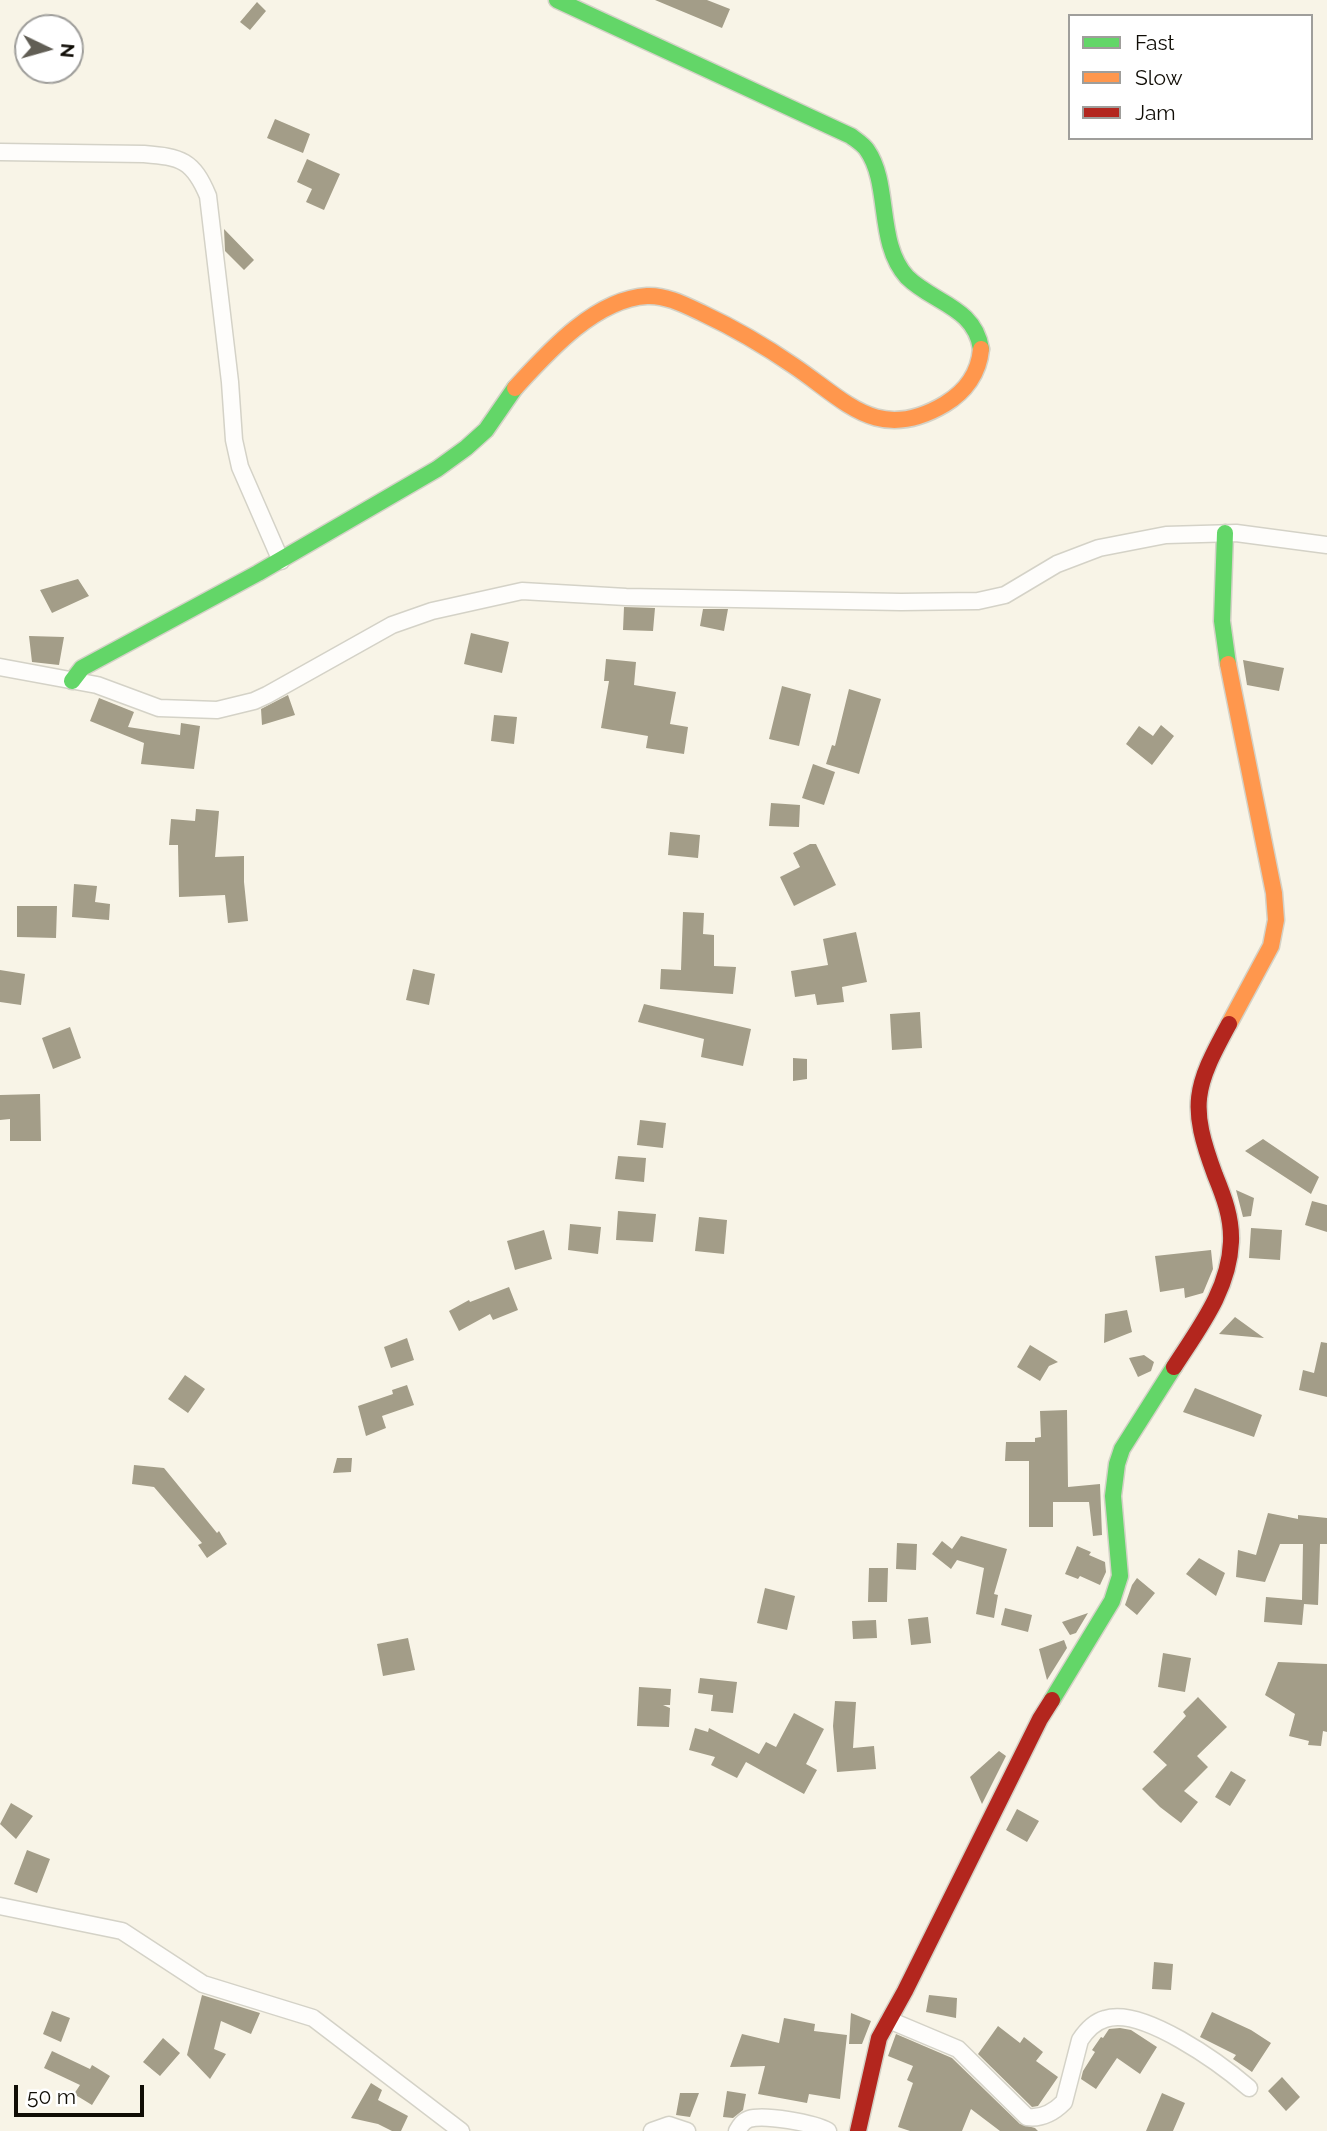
<!DOCTYPE html>
<style>
body{margin:0}
#map{position:relative;width:1327px;height:2131px;overflow:hidden;background:#f8f4e7;font-family:Raleway,sans-serif}
canvas{display:block}
.legend{position:absolute;left:1068px;top:14px;width:245px;height:126px;box-sizing:border-box;background:#fff;border:2px solid #9f9e9b;margin:0;padding:9px 12px;list-style:none;font-size:21px;color:#100d06}
.legend li{display:flex;align-items:center;gap:14px;height:35px}
.legend b{width:35px;border:2px solid #9f9e9b}
.north{position:absolute;left:14px;top:14px;width:70px;height:70px;box-sizing:border-box;background:#fff;border:2px solid #9f9e9b;border-radius:50%;rotate:95deg;font-size:19px;font-weight:700;line-height:28px;text-align:center;color:#100d06}
.north::after{content:'';display:block;margin:auto;width:24px;height:32px;background:#615e55;clip-path:polygon(50% 0,100% 100%,50% 72%,0 100%)}
.scale{position:absolute;left:14px;top:2085px;width:130px;height:32px;box-sizing:border-box;border:4px solid #100d06;border-top:0;padding-left:9px;font-size:21px;line-height:24px;white-space:nowrap;color:#100d06;-webkit-text-stroke:5px #fff;paint-order:stroke}
</style>
<div id="map">
<canvas width="1327" height="2131"></canvas>
<ul class="legend">
<li><b style="height:9px;background:#63d668"></b>Fast</li>
<li><b style="height:9px;background:#ff974d"></b>Slow</li>
<li><b style="height:9px;background:#b3261e"></b>Jam</li>
</ul>
<div class="north">N</div>
<div class="scale">50 m</div>
</div>
<script>
const g = document.querySelector('canvas').getContext('2d');
g.lineJoin = 'round';
function fill(path, color) { g.fillStyle = color; g.fill(path, 'evenodd'); }
function trace(path, color, width, dash) { g.strokeStyle = color; g.lineWidth = width; g.lineCap = dash ? 'butt' : 'round'; g.setLineDash(dash || []); g.stroke(path); }
const building = new Path2D(`
 M655,0H707L730,9L722,28Z
 M257,2L266,11L250,30L240,22Z
 M275,119L310,134L303,153L267,138Z
 M307,159L340,174L324,210L306,202L312,189L297,182Z
 M224,229L254,260L244,270L225,251Z
 M78,579L89,596L52,613L40,590Z
 M624,607L655,608L653,631L623,630Z
 M703,609H728L724,631L700,626Z
 M471,633L509,642L502,673L464,664Z
 M29,636L64,637L59,665L32,662Z
 M606,659L636,662L634,685L676,692L670,724L688,727L684,754L646,748L648,736L601,728L609,681H604Z
 M1243,660L1284,668L1279,691L1247,685Z
 M782,686L811,694L799,746L769,739Z
 M849,689L881,699L859,774L826,764L832,745L835,746Z
 M288,695L295,715L262,725L261,709Z
 M99,698L134,712L128,727L180,735L181,723L200,726L194,769L141,764L144,743L90,721Z
 M494,715L517,717L514,744L491,741Z
 M1161,725L1174,736L1152,765L1126,744L1139,726L1153,736Z
 M813,764L835,772L824,805L802,798Z
 M771,803L800,805L799,827L769,826Z
 M196,809L219,811L215,857L244,856V882L248,921L228,923L225,895L179,897L178,845H169L171,819L195,821Z
 M670,832L700,835L698,858L668,855Z
 M810,844H816L836,885L794,906L780,877L800,867L793,853Z
 M74,884L97,886L95,902L110,904L109,920L72,917Z
 M17,906H57L56,938L17,937Z
 M683,912L704,913L703,934L714,935V966L736,967L733,994L660,989L661,969L681,970Z
 M856,932L867,982L842,987L844,1002L817,1005L815,994L795,997L791,971L828,965L823,939Z
 M413,969L435,974L429,1005L406,1000Z
 M0,970L25,974L21,1005L0,1002Z
 M644,1004L751,1029L743,1066L701,1057L704,1039L638,1022Z
 M920,1012L922,1048L892,1050L890,1014Z
 M70,1027L81,1058L53,1069L42,1038Z
 M793,1058L807,1059V1079L793,1081Z
 M40,1094L41,1141H10V1119L0,1120V1095Z
 M640,1120L666,1123L663,1148L637,1145Z
 M1263,1139L1319,1177L1311,1194L1245,1151Z
 M618,1156L646,1158L644,1182L615,1179Z
 M1236,1190L1254,1198L1251,1216L1243,1217Z
 M1312,1201L1327,1205V1232L1305,1225Z
 M618,1211L656,1214L653,1242L616,1240Z
 M699,1217L727,1220L724,1254L695,1251Z
 M570,1224L601,1227L598,1254L568,1250Z
 M1251,1228L1282,1230L1280,1260L1249,1258Z
 M544,1230L552,1259L515,1270L507,1241Z
 M1211,1250L1213,1269L1203,1293L1185,1298L1184,1288L1160,1292L1155,1256Z
 M509,1287L518,1310L493,1320L490,1314L459,1331L449,1311L469,1300L470,1302Z
 M1127,1310L1132,1332L1104,1343L1105,1314Z
 M1235,1317L1264,1338L1219,1334Z
 M407,1338L414,1360L391,1368L384,1347Z
 M1321,1342L1327,1343V1397L1299,1390L1303,1370L1314,1373Z
 M1030,1345L1058,1362L1049,1366L1040,1381L1017,1367Z
 M1144,1355L1154,1362L1151,1371L1138,1377L1129,1358Z
 M185,1375L205,1389L188,1413L168,1399Z
 M407,1385L414,1405L382,1416L386,1428L366,1436L358,1406L393,1394L392,1390Z
 M1195,1388L1262,1415L1254,1437L1183,1412Z
 M1067,1410L1068,1487L1100,1484L1102,1535L1093,1536L1089,1502H1053V1527H1029V1461H1005L1006,1442H1035V1438L1041,1437L1040,1411Z
 M337,1458H352L351,1472L333,1473Z
 M134,1465L164,1468L217,1533L219,1531L227,1544L207,1558L198,1545L202,1543L154,1487L132,1484Z
 M1268,1513L1298,1519V1515L1327,1518V1544H1320L1318,1605L1304,1604L1302,1625L1264,1622L1266,1597L1302,1600L1303,1544H1280L1265,1582L1236,1577L1238,1550L1256,1555Z
 M961,1536L1007,1549L994,1594L998,1595L994,1618L976,1614L984,1568L957,1560L951,1569L932,1554L942,1541L952,1549Z
 M897,1543L917,1544L916,1570L896,1569Z
 M1077,1546L1091,1552L1089,1555L1105,1562L1106,1572L1100,1585L1080,1576L1078,1579L1065,1574Z
 M1199,1558L1225,1573L1216,1596L1186,1574Z
 M869,1568H888L887,1602H868Z
 M1137,1578L1155,1593L1137,1615L1125,1605L1132,1585Z
 M765,1588L795,1596L787,1630L757,1623Z
 M1005,1608L1032,1615L1028,1632L1001,1625Z
 M1088,1613L1076,1633L1070,1635L1062,1622Z
 M928,1617L931,1643L911,1645L908,1619Z
 M876,1620L877,1638L853,1639L852,1621Z
 M408,1638L415,1670L383,1676L377,1644Z
 M1064,1640L1067,1648L1047,1680L1039,1649Z
 M1163,1653L1191,1658L1185,1692L1158,1687Z
 M1278,1662L1327,1664V1732L1323,1731L1321,1746L1308,1745L1309,1741L1289,1736L1295,1714L1265,1695Z
 M700,1678L737,1682L733,1713L711,1711L713,1695L698,1693Z
 M639,1687L671,1689L670,1705H663L670,1708L669,1727L637,1726Z
 M1198,1697L1227,1727L1197,1756L1208,1767L1184,1791L1198,1802L1181,1823L1160,1807L1142,1789L1167,1765L1153,1752L1186,1716L1183,1712Z
 M835,1701L856,1702L853,1748L874,1746L876,1769L837,1772L833,1726Z
 M794,1713L824,1729L806,1764L817,1770L804,1794L746,1762L737,1778L711,1765L715,1757L689,1750L695,1728L708,1732L709,1728L759,1754L766,1742L776,1747Z
 M999,1751L1006,1756L982,1804L970,1777Z
 M1231,1771L1246,1780L1230,1806L1215,1797Z
 M11,1803L33,1816L16,1839L0,1824Z
 M1017,1809L1039,1821L1027,1842L1006,1830Z
 M27,1850L50,1859L37,1893L14,1884Z
 M1154,1962L1173,1964L1171,1990L1152,1989Z
 M202,1995L260,2013L251,2034L221,2021L214,2049L226,2054L210,2079L187,2055Z
 M929,1995L957,1998L956,2018L926,2012Z
 M52,2011L70,2018L61,2042L43,2034Z
 M1212,2012L1251,2030L1271,2043L1252,2072L1233,2059L1236,2055L1200,2037Z
 M851,2013L871,2021L862,2044H849Z
 M784,2018L815,2024L814,2031L847,2035L840,2099L809,2094L807,2103L758,2094L765,2066L730,2067L742,2034L779,2043Z
 M998,2026L1020,2043L1024,2037L1043,2052L1036,2061L1058,2077L1038,2106L1032,2107L978,2054Z
 M1120,2028L1131,2030L1157,2047L1140,2074L1117,2058L1096,2089L1081,2079L1083,2071L1095,2052L1092,2050L1101,2037L1103,2038L1109,2029Z
 M896,2034L952,2058L1020,2124L1035,2128L1038,2131H1000L971,2109L962,2131H910L898,2127L913,2083L907,2080L913,2066L888,2056Z
 M163,2038L180,2053L160,2076L143,2062Z
 M52,2051L90,2069L92,2065L110,2076L92,2105L74,2094L80,2085L44,2068Z
 M1282,2077L1300,2097L1286,2111L1268,2091Z
 M371,2083L382,2090L378,2100L408,2116L401,2131H392L378,2124L351,2118Z
 M727,2091L746,2094L743,2110L733,2118L723,2117Z
 M680,2093H699L690,2117L676,2115Z
 M1162,2093L1185,2103L1173,2131H1146Z`);
const street = new Path2D(`
 M0,152L144,154C181,157 193,160 208,196L230,382L234,440L240,467L281,561
 M0,667L97,685L159,708L217,710L254,701L267,695L392,625L432,611L522,591L626,597L901,602L978,601L1005,595L1057,564L1099,548L1166,535L1236,533L1327,545
 M0,1906L122,1931L203,1984L313,2018L461,2131
 M889,2020L958,2049L1027,2117C1041,2119 1054,2112 1064,2102L1080,2040C1086,2031 1094,2022 1105,2019C1142,2006 1221,2064 1249,2088
 M652,2131L669,2125L687,2131
 M737,2131C740,2126 743,2121 749,2119C764,2114 814,2123 828,2131`);
const fast = new Path2D(`
 M557,0L851,136C856,140 863,144 867,150C891,184 876,243 907,277C933,303 975,307 981,349
 M1225,533L1222,621L1228,664
 M72,681L82,668L258,573L437,469L466,448L486,430L515,388
 M1052,1700L1112,1601L1120,1576L1113,1496L1117,1464L1122,1449L1174,1367`);
const slow = new Path2D(`
 M515,388C548,352 595,299 647,296C666,295 685,305 702,313C734,328 765,346 794,366C846,401 878,444 945,404C965,392 979,373 981,349
 M1228,664L1274,893L1276,920L1271,946L1229,1024`);
const jam = new Path2D(`
 M1174,1367C1199,1328 1229,1290 1231,1242C1232,1218 1224,1197 1215,1175C1189,1105 1194,1088 1229,1024
 M858,2131L879,2038L905,1991L1040,1719L1052,1700`);
fill(building, '#a39d88');
trace(street, '#d4d2c7', 19);
trace(fast, '#d4d2c7', 19);
trace(slow, '#d4d2c7', 19);
trace(jam, '#d4d2c7', 19);
trace(street, '#fefdfb', 16);
trace(fast, '#63d668', 16);
trace(slow, '#ff974d', 16);
trace(jam, '#b3261e', 16);
</script>
